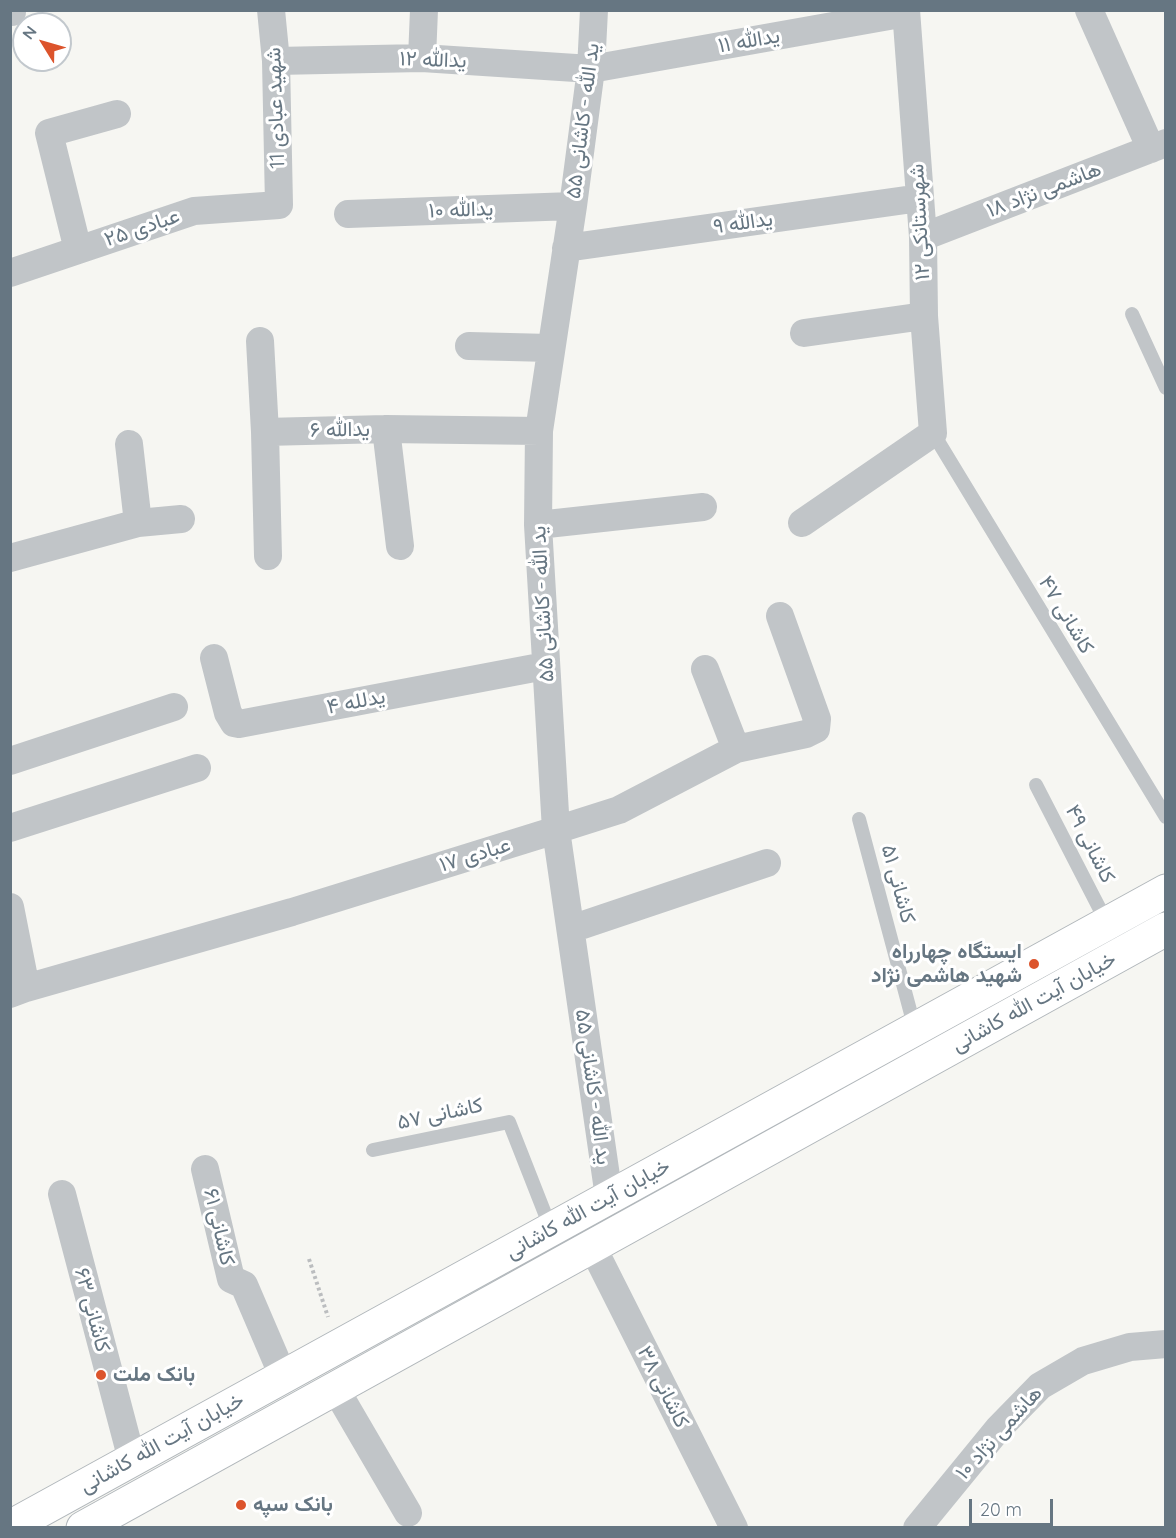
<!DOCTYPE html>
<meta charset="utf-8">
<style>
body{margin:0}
#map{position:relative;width:1176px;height:1538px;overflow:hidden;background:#f6f6f2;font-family:Quicksand,sans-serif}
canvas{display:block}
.frame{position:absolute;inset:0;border:12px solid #667682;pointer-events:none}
.north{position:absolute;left:12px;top:12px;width:60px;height:60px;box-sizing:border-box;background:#fff;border:2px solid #c2c8cd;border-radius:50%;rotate:307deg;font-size:16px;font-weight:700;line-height:24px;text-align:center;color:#667682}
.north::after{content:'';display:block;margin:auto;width:21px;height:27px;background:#dc542c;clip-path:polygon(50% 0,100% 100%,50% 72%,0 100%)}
.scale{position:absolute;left:969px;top:1499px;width:84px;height:27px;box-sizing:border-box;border:3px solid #667682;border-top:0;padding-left:8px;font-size:18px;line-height:21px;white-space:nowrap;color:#667682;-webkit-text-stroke:4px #fff;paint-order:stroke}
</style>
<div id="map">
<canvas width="1176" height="1538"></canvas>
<div class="frame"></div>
<div class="north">N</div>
<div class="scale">20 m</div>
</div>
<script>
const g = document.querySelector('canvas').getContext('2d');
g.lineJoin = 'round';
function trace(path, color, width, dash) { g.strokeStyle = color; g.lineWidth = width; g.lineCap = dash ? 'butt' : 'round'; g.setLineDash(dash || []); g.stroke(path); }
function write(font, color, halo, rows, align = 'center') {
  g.font = font + ' Quicksand,Vazirmatn,sans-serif'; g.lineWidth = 6; g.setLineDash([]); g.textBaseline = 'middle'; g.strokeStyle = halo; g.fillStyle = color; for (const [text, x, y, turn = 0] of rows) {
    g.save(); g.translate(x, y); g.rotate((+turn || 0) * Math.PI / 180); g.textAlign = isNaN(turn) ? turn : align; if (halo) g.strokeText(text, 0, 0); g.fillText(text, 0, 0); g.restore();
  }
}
const path = new Path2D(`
 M309,1259L328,1317`);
const service = new Path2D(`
 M1132,314L1166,388
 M933,433L1166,817
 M1036,785L1107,923
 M859,819L915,1029
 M373,1150L509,1122L551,1229`);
const minor = new Path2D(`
 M12,10V12
 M594,10L591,69L573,206L539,431L538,525L556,830L609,1197
 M1089,10L1151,149
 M422,58L424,10
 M276,61L422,58L591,69L906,13
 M348,214L573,206
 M923,237L1166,143
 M566,248L920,198
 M78,250L49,133L117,114
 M10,273L194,211L279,205L276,61L271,10
 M804,333L924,316
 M260,341L265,432
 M469,346L550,348
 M386,429L400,546
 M129,444L138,523
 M802,523L933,433L924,316L923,237L906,10
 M538,525L703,507
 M268,556L265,432L386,429L539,431
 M10,558L138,523L181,519
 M214,658L228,713L234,723L239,724L545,666
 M705,669L736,749
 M10,761L174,707
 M10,828L197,768
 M10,907L26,988
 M571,929L767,863
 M10,994L26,988L292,912L556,830L619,810L736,749L806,734L816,729L817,719L780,616
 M205,1169L231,1279L244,1285L283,1376
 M62,1194L132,1460
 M592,1246L734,1528
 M335,1388L408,1513
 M917,1528L998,1429L1040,1386L1083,1361L1130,1347L1166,1344`);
const secondary = new Path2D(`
 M10,1527L1166,891
 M83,1528L1166,929`);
const markers = [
 [1034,964,6,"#dc542c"],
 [101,1375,6,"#dc542c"],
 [241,1505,6,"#dc542c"]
];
const streetNames = [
 ["یدالله ۱۱",749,41,-10],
 ["یدالله ۱۲",433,60,2],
 ["شهید عبادی 11",276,108,-92],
 ["ید الله - کاشانی ۵۵",583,121,-83],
 ["هاشمی نژاد ۱۸",1044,190,-21],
 ["یدالله ۱۰",461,210,-2],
 ["شهرستانکی ۱۲",920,222,-93],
 ["یدالله ۹",743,223,-8],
 ["عبادی ۲۵",142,228,-19],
 ["یدالله ۶",340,430,-1],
 ["ید الله - کاشانی ۵۵",543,604,-93],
 ["کاشانی ۴۷",1066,615,59],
 ["یدلله ۴",356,702,-11],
 ["کاشانی ۴۹",1090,844,63],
 ["عبادی ۱۷",475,855,-17],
 ["کاشانی ۵۱",898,884,75],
 ["خیابان آیت الله کاشانی",1034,1002,-29],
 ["ید الله - کاشانی ۵۵",593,1087,82],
 ["کاشانی ۵۷",440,1114,-12],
 ["خیابان آیت الله کاشانی",588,1209,-29],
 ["کاشانی ۶۱",219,1227,77],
 ["کاشانی ۶۳",92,1310,75],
 ["کاشانی ۳۸",663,1387,63],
 ["هاشمی نژاد ۱۰",999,1433,-48],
 ["خیابان آیت الله کاشانی",162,1443,-29]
];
const poiNames = [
 ["ایستگاه چهارراه",1022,952,"right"],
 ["شهید هاشمی نژاد",1022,976,"right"],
 ["بانک ملت",113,1375],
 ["بانک سپه",253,1505]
];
trace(secondary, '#b1b7bb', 35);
trace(path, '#bbbdbf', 4, [3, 3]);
trace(service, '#c1c5c8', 14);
trace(minor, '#c1c5c8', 28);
trace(secondary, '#fff', 33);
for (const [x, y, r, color] of markers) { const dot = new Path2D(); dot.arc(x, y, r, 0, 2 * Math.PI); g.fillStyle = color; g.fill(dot); trace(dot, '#fff', 2); }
write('21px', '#667682', '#fff', streetNames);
write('bold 21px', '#667682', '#fff', poiNames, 'left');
</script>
